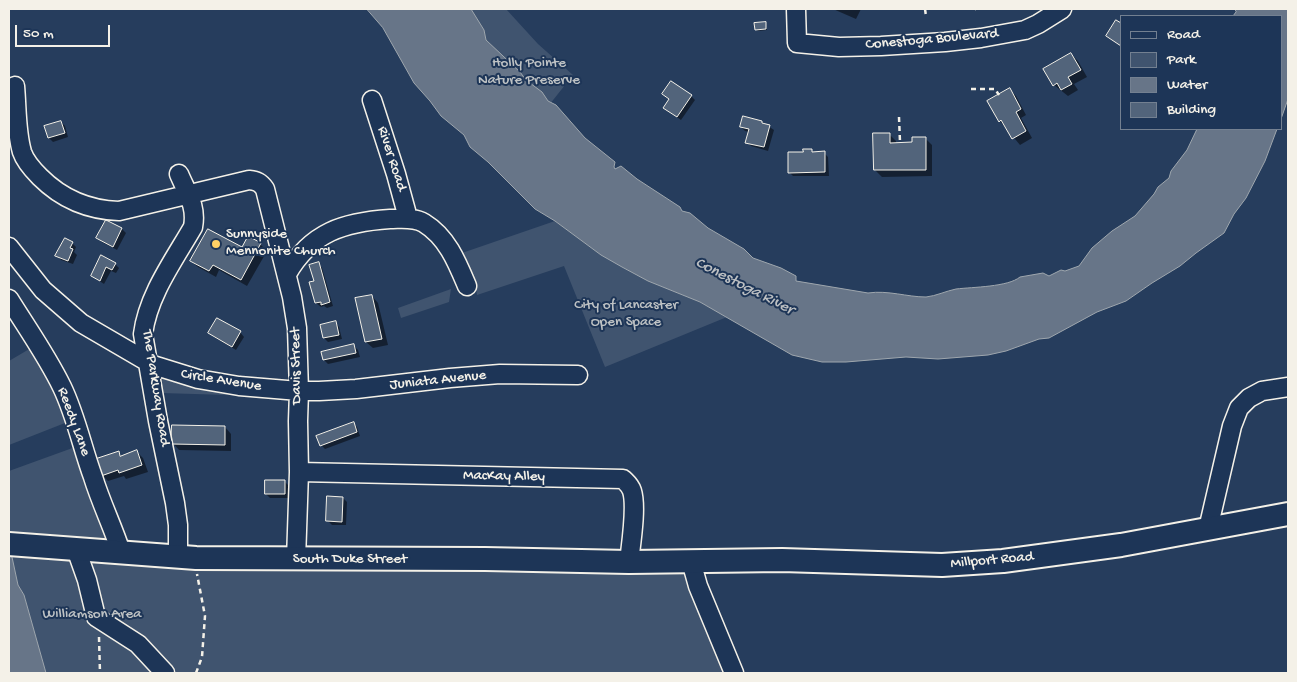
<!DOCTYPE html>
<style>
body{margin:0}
#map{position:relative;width:1297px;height:682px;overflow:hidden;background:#263d5d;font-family:"Gochi Hand",sans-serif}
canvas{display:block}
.frame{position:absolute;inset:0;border:10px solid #f4f1e8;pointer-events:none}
.legend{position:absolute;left:1120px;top:15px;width:162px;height:115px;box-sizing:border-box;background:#1d3557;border:1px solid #738091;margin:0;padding:6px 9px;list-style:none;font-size:15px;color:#f4f1e8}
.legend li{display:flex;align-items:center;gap:10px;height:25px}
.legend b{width:25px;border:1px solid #738091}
.scale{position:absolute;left:15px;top:25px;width:95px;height:22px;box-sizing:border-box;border:2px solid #f4f1e8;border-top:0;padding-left:6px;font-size:15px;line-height:18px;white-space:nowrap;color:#f4f1e8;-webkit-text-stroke:4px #1d3557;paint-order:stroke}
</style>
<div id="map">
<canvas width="1297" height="682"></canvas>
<div class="frame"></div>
<ul class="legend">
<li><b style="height:6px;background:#1d3557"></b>Road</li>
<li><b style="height:14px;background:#40546f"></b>Park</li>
<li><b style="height:14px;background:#677588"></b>Water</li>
<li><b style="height:14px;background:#52647b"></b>Building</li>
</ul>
<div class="scale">50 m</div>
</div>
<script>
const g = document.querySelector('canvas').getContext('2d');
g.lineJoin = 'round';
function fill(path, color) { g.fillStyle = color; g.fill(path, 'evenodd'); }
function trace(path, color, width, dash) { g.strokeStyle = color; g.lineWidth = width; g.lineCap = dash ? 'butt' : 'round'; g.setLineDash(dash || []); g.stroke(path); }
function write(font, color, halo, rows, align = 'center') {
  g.font = font + ' "Gochi Hand",sans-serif'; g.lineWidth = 4; g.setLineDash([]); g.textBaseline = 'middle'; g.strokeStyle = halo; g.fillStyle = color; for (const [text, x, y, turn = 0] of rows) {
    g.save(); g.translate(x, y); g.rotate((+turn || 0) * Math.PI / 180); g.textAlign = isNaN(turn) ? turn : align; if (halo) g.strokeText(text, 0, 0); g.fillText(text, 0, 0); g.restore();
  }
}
const green = new Path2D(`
 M442,9H506L538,44L573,75L538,119Z
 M555,221L601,255L622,267L648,281L700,302L727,317L605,367L564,266L477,295C475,279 471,267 462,253Z
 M451,289L449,302L401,318L398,308Z
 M31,348L56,387L70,421L9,445V361Z
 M159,377L228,395L161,393Z
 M78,446L118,562L685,569L728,673H46L24,595L18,585L9,543V471Z`);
const water = new Path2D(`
 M367,9H471L484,30L486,40L520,72L526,80L542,92L548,101L556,105L585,138L615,162L614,167L615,169L621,166L637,179L680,207L682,211L690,213L708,228L744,249L753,258L781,268L796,276V281L868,293C888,290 907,297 926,297C936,296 946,291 956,289C973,287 1008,287 1020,277L1043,273L1049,276L1061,270L1065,271L1079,266L1092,248L1112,231L1135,216L1154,194L1158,187L1169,178L1171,171L1187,150L1197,129H1277L1265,161L1246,198L1234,214L1224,233L1196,253L1180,266L1152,283L1126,301L1097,312L1049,338L1039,339L1006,351L988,355L938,359L906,357L846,362H822L792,355L700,302L648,281L622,267L601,255L555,221L535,209L488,162L470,147L464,135L441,116L430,101L414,83L383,28Z
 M1235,9H1288V99L1281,119V16H1233L1236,12Z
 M9,543L18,585L24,595L46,673H9Z`);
const shadow = new Path2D(`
 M833,9H861L856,19Z
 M765,23L767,30L758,31L756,29Z
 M1071,54L1078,61L1087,77L1074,84L1078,90L1068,96L1054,85Z
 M1010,90L1016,96L1026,115L1021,118L1032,138L1020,145L1000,121Z
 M664,94L691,96L695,100L681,120L664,108L670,100Z
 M61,122L65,126L68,137L53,142L49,138L46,127Z
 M762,122L774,130L768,151L751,146L747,142L749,132L745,131L741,127Z
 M889,134L896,141V144H914L925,138L932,145V176L882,177L875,170Z
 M811,150L814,153H824L828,157L829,176H793L789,172L804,153Z
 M106,221L122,229L126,233L117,250L102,242L98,238Z
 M72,243L76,247L74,252L77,255L73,264L61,260L57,255Z
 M260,244L267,251L247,286L219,270L216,277L198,267L191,261Z
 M102,257L115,264L119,268L116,273L111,271L104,284L92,276Z
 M318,264L322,268L333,306L327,308L324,306L321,307L316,303L311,283L315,281Z
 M372,296L378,303L388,345L373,348L366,342Z
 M335,322L339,327L342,339L328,342L324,338L321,326Z
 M240,332L244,337L236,350L214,337L210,333Z
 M354,346L358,350L360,357L328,364L324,360L322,353Z
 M353,423L357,427L360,436L325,449L321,445Z
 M225,427L231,434V451L179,450L173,443Z
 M137,452L143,458L148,472L126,479L124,476L108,481L102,475L118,453L122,457Z
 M285,482L289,486V498H270L266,494Z
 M343,498L347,502L346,525H332L328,521Z`);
const building = new Path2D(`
 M1116,20L1121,23V46L1106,36Z
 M766,22V29L755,30L754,23Z
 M1071,53L1081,70L1068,77L1072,84L1061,90L1057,83L1053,86L1043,69Z
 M671,81L692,95L677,117L663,108L669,99L662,94Z
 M1010,88L1021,109L1016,112L1026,131L1012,139L1001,120L999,122L987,101Z
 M743,116L762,121V123L770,125L764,147L745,143L749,129L740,127Z
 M61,121L65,133L48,138L44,126Z
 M873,133H890V143L912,142V137H926V170H874Z
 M803,149H812V152L825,151V172L788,173V152H803Z
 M106,220L122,228L113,247L96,238Z
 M208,229L242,247L248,236L261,243L241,280L213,265L209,271L190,261Z
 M65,238L73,242L70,248L73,249L68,261L55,256Z
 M101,255L116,263L112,270L106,267L100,281L91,276Z
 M319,262L330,302L321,305V302L315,303L309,282L314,281L309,265Z
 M372,295L382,339L365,342L355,298Z
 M217,318L241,331L232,347L208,333Z
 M336,321L339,335L323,338L320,325Z
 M354,344L356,353L323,360L321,352Z
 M354,422L357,432L320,446L316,436Z
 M172,425L225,426V445L171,444Z
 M137,450L142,465L119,473L118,470L101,476L95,459L119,451L120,456Z
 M265,480H285V494H265Z
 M327,496L343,497L342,522L326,521Z`);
const path = new Path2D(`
 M925,9L926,16
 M975,9H976
 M971,89H995L999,95
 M899,117L900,142
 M99,637L100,673
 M196,673L202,657L205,616L197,574`);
const minor = new Path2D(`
 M796,9L797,43L839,47L881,46L945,42L981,38L1025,30L1038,24L1062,9
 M15,86C17,108 16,131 22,152C25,161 33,170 40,177C62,199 87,210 119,211L249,180C257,181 260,182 265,189L292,297L297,328L299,391L298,421L299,472L296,560
 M372,100L396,174L408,218
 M9,247L43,290L81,323L153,365L198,379L239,386L299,391H319L356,389L450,378L500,374L578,375
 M287,274C311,232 344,222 390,219C402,219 414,217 424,223C447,237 457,262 467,286
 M9,299C27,328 47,356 62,387C76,416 82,447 93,477C101,503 113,527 121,552
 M299,472L623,479C627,483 630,485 632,491C637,507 631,544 629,562
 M1208,529L1232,426L1239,408L1249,398L1262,391L1288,387
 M76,549L87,580L96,617L138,644L165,673
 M178,556V525L175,503L158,421L143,334C148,295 174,260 193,227C197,206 187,193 179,174
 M691,561L698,586L734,673`);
const major = new Path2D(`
 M9,544L196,558L485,559L629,562L782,560L942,565L1003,561L1121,545L1288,514`);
const markers = [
 [216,244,5,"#ffd166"]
];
const streetNames = [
 ["Conestoga Boulevard",932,40,-5],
 ["River Road",391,159,72],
 ["Davis Street",297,366,-91],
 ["Circle Avenue",221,381,9],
 ["Juniata Avenue",438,381,-6],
 ["The Parkway Road",155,388,81],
 ["Reedy Lane",73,422,70],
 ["MacKay Alley",504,477,1],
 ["South Duke Street",350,560],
 ["Millport Road",992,561,-5]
];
const parkNames = [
 ["Holly Pointe",529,64],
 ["Nature Preserve",529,81],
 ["City of Lancaster",626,306],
 ["Open Space",626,323],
 ["Williamson Area",92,615]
];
const poiNames = [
 ["Sunnyside",226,235],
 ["Mennonite Church",226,252]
];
const waterNames = [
 ["Conestoga River",744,287,27]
];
fill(green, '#40546f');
fill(water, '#677588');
trace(water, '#9fa7ae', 1);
fill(shadow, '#0007');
fill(building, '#52647b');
trace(building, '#f4f1e8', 1);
trace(minor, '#f4f1e8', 21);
trace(major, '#f4f1e8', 26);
trace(path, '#f4f1e8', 2.5, [5, 4]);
trace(minor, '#1d3557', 18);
trace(major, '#1d3557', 22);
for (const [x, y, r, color] of markers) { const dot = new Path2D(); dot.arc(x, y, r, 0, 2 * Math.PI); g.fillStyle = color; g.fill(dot); trace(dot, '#1d3557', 2); }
write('15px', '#f4f1e8', '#1d3557', streetNames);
write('15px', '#bec2c4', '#1d3557', parkNames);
write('15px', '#f4f1e8', '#1d3557', poiNames, 'left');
write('italic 16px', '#bcbfc2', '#1d3557', waterNames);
</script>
